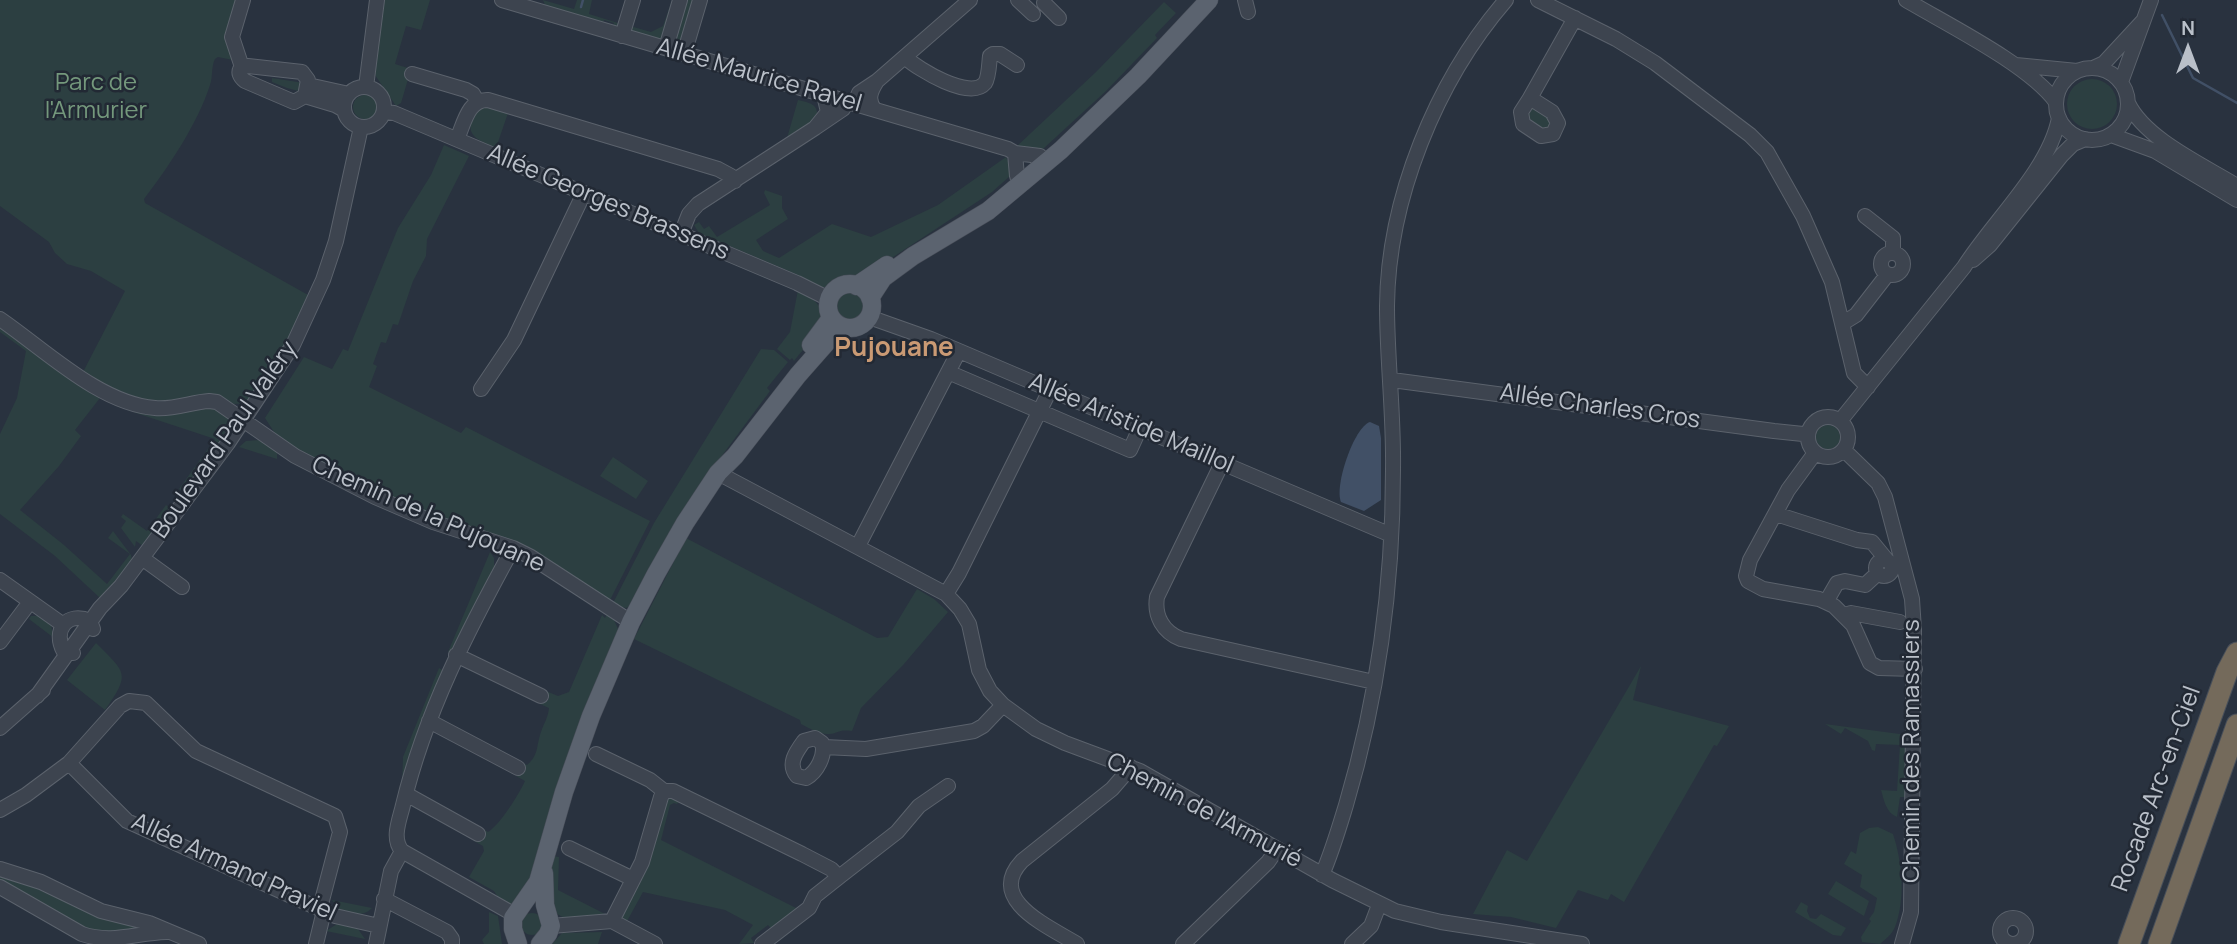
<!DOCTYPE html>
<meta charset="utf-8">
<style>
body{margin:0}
#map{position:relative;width:2237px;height:944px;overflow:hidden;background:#29323f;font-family:Manrope,sans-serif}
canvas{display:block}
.north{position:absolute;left:2153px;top:14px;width:70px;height:70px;-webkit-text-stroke:5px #222934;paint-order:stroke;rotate:0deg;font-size:19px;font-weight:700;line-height:28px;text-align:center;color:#bac0c9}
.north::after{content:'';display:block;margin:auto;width:24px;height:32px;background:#bac0c9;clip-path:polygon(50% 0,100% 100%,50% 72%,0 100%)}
</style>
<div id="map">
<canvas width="2237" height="944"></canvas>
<div class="north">N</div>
</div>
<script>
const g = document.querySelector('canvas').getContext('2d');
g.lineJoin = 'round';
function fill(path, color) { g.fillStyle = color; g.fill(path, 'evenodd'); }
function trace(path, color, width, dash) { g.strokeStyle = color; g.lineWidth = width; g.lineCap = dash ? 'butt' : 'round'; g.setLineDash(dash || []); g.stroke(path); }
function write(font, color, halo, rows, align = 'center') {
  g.font = font + ' Manrope,sans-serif'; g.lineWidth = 5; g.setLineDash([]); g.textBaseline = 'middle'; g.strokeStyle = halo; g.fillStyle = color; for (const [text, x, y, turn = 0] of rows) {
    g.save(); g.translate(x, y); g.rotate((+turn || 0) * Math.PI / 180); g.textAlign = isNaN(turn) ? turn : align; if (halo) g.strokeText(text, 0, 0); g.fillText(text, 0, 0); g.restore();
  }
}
const green = new Path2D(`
 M0,0H240L233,60L218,57L215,59C211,67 213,77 210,85C198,123 168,168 144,199L145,203L308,295L291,335L247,403L234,404L221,399L147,402L110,389L82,374L125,291L91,271L67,264L55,253L49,242L0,206Z
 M381,0H430L421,30L406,26L395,64L411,69L401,103L396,106L375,75Z
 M543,0L574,9L577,0H592L589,14L621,24L615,27L613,26L614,23L604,20L602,26L547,10Z
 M672,0H677L662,38L656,40L635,36L630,26L651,32L663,26Z
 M683,0H696L683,41L678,47L673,40Z
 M1164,2L1176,13L1155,35L1157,38L1106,91L1043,149L1039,151L1016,147L1096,72Z
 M272,78L304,83L302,92L287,88L272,82Z
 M2067 104a25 25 0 1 1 50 0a25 25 0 1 1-50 0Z
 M353 107a12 12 0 1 1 24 0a12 12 0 1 1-24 0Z
 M798,100C810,103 819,104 817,118L787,138Z
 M484,107L508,113L496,148C483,142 465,137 472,120C475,113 477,110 484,107Z
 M1533,107L1539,108V112L1554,120L1547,133L1529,124L1526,110Z
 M444,145L469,156L427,239L426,256L413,281L398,325L393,324L386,343L381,342L373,364L377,366L369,387L461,433L466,427L650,521L609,602L563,570L399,504L280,441L265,418L304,357L332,369L343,349L348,351L398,228L431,175Z
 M1006,157L1011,167L1010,176L992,192L875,269L858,278L839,281L828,287H821L796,279L798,275L699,233L694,225L699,222L704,229L709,226L717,237L770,205L764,193L765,190L782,196V208L788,219L756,240L763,251L779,258L832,224L871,237L938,205Z
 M798,290C842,312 817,333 794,361L792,358L790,360L777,349L790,332Z
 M837 306a13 13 0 1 1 26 0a13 13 0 1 1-26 0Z
 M0,325L43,358L157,413L211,405L228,418V431L183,492L179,489L215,439L136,413L100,398L75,430L81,436L59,466L20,510L64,545L107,584L130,554L108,538L113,531L131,555L132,560L113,586L111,585L100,598L55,556L0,514V434L17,398L26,351L0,332Z
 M761,349L774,350L788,362L767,388L770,391L712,469L633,605L626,608L612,605L654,523Z
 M1816 437a12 12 0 1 1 24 0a12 12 0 1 1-24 0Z
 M259,440L277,451V459L239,447L246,441Z
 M613,457L648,481L636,499L600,476Z
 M166,505L171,509L143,546L136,541L135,547L121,528L126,521L121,517L123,514L147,531Z
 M686,538L877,638L888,637L917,589L934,599L948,612L904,664L861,708L852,731C837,729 840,733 829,734C820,735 809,728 801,724L800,720L634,639Z
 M490,552L494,558V565L497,566L452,654L448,652Z
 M607,614L614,620L619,631L536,876L512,904L501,902L494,891L469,877L484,851L483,846L474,841L483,839V829L488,832C500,825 519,794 525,781L516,776L524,773L526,768L523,763L527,765C539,755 536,746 541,732C544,723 548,718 549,708L540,704L549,699L546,691L558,696L569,692L602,615L605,618Z
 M31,616H39L51,625L54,638L29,619Z
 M96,643C126,673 131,673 105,710L67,680Z
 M1641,666L1633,700L1729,726L1717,746L1714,745L1624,902L1611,894L1608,900L1578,890L1556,928L1511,917L1473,914L1507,850L1527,861Z
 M439,668L444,671L402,785L403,757Z
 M1825,724L1907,735L1906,797H1900L1897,817C1886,813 1884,800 1881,790L1897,791L1900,745L1876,744L1875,751L1872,750L1868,741L1845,728L1841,734Z
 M668,798H681L677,804L674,803L670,805L661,840L798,909L784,920L782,919L772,929L768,925L751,938L754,943L739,944L753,925L725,910L643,892L626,923L620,918L663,803Z
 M1878,827L1893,834C1902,861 1906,899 1895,927C1892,934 1886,939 1880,944L1862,942L1861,937L1871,921L1869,919L1874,912L1877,898L1860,887L1862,875L1844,864L1851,851L1856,854L1860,833L1869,828Z
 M552,856L559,857L558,890L607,915L566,919L554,912L548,880Z
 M0,872L151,927L102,937L0,884Z
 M1836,881L1869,901L1864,916L1828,894Z
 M332,900L372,908C362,918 352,913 340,911Z
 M1801,902L1808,906L1807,911L1810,918L1816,919L1821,914L1846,928L1841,936L1833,935L1795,912Z
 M489,912L498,916L502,944H484L482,940L489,932Z
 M521 924a11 11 0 1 1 22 0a11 11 0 1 1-22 0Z
 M337,924L358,929L365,939L326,931Z
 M602,932L598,944H552L562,933Z`);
const water = new Path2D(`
 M1370,422L1379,426L1381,438V500L1364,511L1341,502C1334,486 1354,427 1370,422Z`);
const stream = new Path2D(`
 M581,7L583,0
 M2162,15L2193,78L2237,103`);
const minor = new Path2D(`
 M502,0L1008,149L1015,153L1040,156
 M1018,0L1033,14
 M1245,0L1248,12
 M1538,0L1616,39L1655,63L1750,135L1767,152L1803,216L1832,282L1854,373L1868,387
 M1906,0C1948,25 2029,65 2056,102
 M1044,3L1059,18
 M622,36L633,0
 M666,48L680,0
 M684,54L700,0
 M906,58C918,69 970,101 985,83C989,77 989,64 990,56L993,54H1000L1017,65
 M2016,65L2077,71
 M248,66L302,72L308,80L305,96L294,102L245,81C240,77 237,72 242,67Z
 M242,67L232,37L243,0
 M2093,68L2104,63L2142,22
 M2056 104a36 36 0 1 1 72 0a36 36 0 1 1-72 0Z
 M412,74L466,90L473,94L477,101
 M877,81L970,0
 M2121,82L2151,0
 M308,85L349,94
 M366,87L377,0
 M344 107a20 20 0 1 1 40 0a20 20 0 1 1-40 0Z
 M824,95L828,112L815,128L843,109L847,102
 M305,96L335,105L344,110
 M1530,98L1552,112L1558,123L1553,134L1541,136L1523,124L1521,112Z
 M1530,98L1575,18
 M2128,103C2145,139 2203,165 2237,186
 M854,104L859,93L877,81C870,92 867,100 875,110
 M384,112L394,113L797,283L829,299
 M2111,135L2155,151L2237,200
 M457,139C464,124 468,99 488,100L718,169L731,176L735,181
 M1015,153L1017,176
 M1865,216L1893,238V253
 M681,234L689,214L698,204L815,128
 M1881 264a11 11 0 1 1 22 0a11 11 0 1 1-22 0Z
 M1973,260L1990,245L2062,155L2073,144L2085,139
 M869,317L931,339L1391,535
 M0,319C44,349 100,404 155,408C173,410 192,402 209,401L217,402L295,456L375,497L433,522L513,548L531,557L631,622
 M1843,323L1856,315L1887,275
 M948,372L1130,450L1140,428
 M1392,380L1774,431L1803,434L1808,433
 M481,389L514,340L584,193
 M1808 437a20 20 0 1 1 40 0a20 20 0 1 1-40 0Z
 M1840,421L1964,267C1993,221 2049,170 2059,118
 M1844,450L1878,483L1885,497L1912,599L1914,630L1911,912L1902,944
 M1815,453L1788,490L1750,560L1746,576L1748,581L1763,589L1819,599L1834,606L1853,625L1870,663L1879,668L1915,669
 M1222,463L1157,597C1154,616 1163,632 1181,639L1374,682
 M718,473L946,594L960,609L969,624L979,670L990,691L1003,705L1036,729L1065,743L1140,771L1332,880L1395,911L1441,922L1582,944
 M1776,514L1857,540L1872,542L1886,559
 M858,546L959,351
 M513,548C468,630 425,713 403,805C400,819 391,838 402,851L515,915
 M142,558L182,587
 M1876 568a8 8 0 1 1 16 0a8 8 0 1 1-16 0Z
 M0,580L62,624
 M946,594L959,573L1050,390
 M1826,602L1837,583L1845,581L1865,585L1878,573
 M1845,615L1851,613L1900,622
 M0,642L30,602
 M73,653L64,652C52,630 67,611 90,621L93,629
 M456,655L541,696
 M37,696L100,608L121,586L228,443L293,345L323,280L336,241L361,127
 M429,721L518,768
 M0,728L43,690
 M815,738L822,743C826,755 817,772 806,778L797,776C787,764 796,752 804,741Z
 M824,747L866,749L974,731L983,726L1003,705
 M596,754L650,780L664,791
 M69,763L127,821L335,916L379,926
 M406,794L478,834
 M0,810L26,795L69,763L120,706L129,701L146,703L196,751L335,816L340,832L320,908
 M569,848L633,879
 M0,869L41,882L101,911L149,923L199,944
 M1322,875C1332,852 1339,828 1346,805C1378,697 1393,583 1393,470C1394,415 1387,360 1387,306C1388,199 1436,81 1506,0
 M839,877L897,832L919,806L948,786
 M0,887L82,934C112,944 136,933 166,932
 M384,899L447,932L452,939V944
 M2000 931a13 13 0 1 1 26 0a13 13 0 1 1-26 0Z
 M612,921L642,862L661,797L664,791H673L802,854L831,869L839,877L815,896L809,908L762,944
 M551,926L612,921L655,944
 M316,944L324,911
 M376,944L391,871L402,851
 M1077,944C1050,927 985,900 1022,861L1112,789L1131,767
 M1183,944L1268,862L1277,849
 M1352,944L1371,926L1379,905`);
const major = new Path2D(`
 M828 306a22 22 0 1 1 44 0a22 22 0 1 1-44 0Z
 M856,286L887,265
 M870,298L883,278L913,256L988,211L1061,150L1138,76L1209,0
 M811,345L831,318
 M518,944L513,929V918L538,882L564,792L591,716L631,622L656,574L685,523L718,473L735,456L798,375L828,341L844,327
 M540,944L548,934L551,926L545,905L544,873`);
const highway = new Path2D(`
 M2129,944L2227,672L2237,653
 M2159,944L2237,725`);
const streetNames = [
 ["Allée Maurice Ravel",759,76,16],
 ["Allée Georges Brassens",608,203,23],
 ["Allée Charles Cros",1600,407,8],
 ["Allée Aristide Maillol",1131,424,23],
 ["Boulevard Paul Valéry",225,440,-55],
 ["Chemin de la Pujouane",428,515,24],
 ["Chemin des Ramassiers",1912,751,-90],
 ["Rocade Arc-en-Ciel",2157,789,-70],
 ["Chemin de l'Armurié",1204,811,28],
 ["Allée Armand Praviel",234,868,25]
];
const parkNames = [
 ["Parc de",96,83],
 ["l'Armurier",96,111]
];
const neighbourhoodNames = [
 ["Pujouane",894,349]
];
fill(green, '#2c3f41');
fill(water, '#415066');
trace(stream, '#415066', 2.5);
trace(minor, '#5b626c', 16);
trace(major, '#474d58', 19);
trace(highway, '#484f59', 23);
trace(minor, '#3d444f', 14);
trace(major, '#5b636f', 18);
trace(highway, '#746a5b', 21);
write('24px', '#bac0c9', '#222934', streetNames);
write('24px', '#74987c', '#222934', parkNames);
write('bold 26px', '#ca9a74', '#222934', neighbourhoodNames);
</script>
